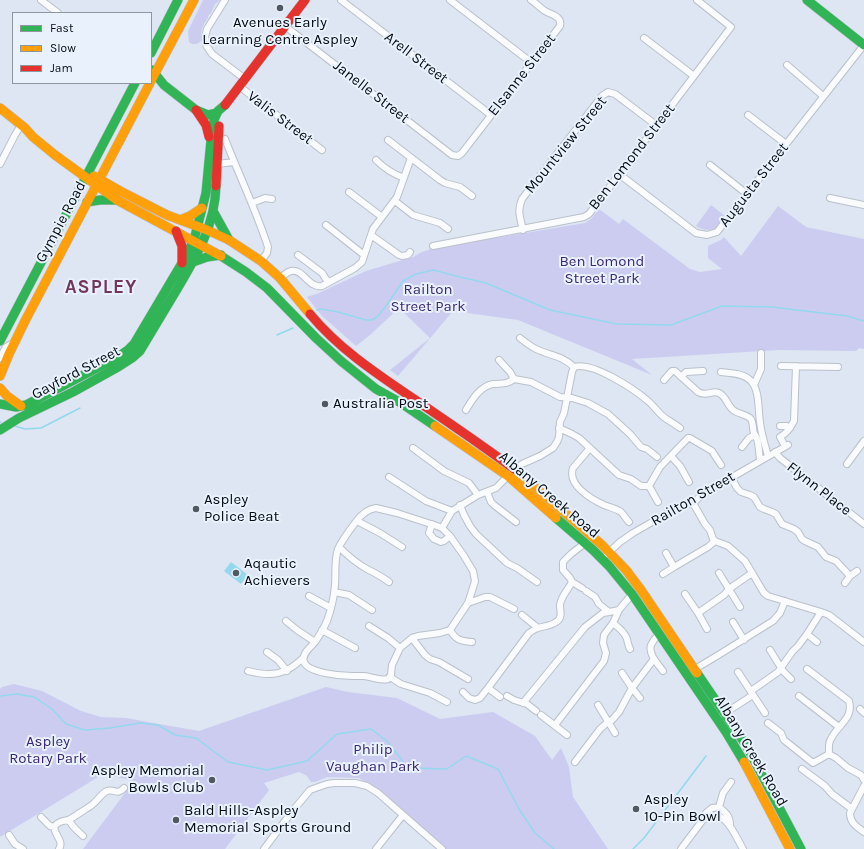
<!DOCTYPE html>
<style>
body{margin:0}
#map{position:relative;width:864px;height:849px;overflow:hidden;background:#dde6f2;font-family:Karla,sans-serif}
canvas{display:block}
.legend{position:absolute;left:12px;top:12px;width:140px;height:72px;box-sizing:border-box;background:#e9f2fc;border:1px solid #8e969f;margin:0;padding:5px 7px;list-style:none;font-size:12px;color:#060c14}
.legend li{display:flex;align-items:center;gap:8px;height:20px}
.legend b{width:20px;border:1px solid #8e969f}
</style>
<div id="map">
<canvas width="864" height="849"></canvas>
<ul class="legend">
<li><b style="height:5px;background:#30b455"></b>Fast</li>
<li><b style="height:5px;background:#ff9f0a"></b>Slow</li>
<li><b style="height:5px;background:#e5322d"></b>Jam</li>
</ul>
</div>
<script>
const g = document.querySelector('canvas').getContext('2d');
g.lineJoin = 'round';
function fill(path, color) { g.fillStyle = color; g.fill(path, 'evenodd'); }
function trace(path, color, width, dash) { g.strokeStyle = color; g.lineWidth = width; g.lineCap = dash ? 'butt' : 'round'; g.setLineDash(dash || []); g.stroke(path); }
function write(font, color, halo, rows, align = 'center') {
  g.font = font + ' Karla,sans-serif'; g.lineWidth = 4; g.setLineDash([]); g.textBaseline = 'middle'; g.strokeStyle = halo; g.fillStyle = color; for (const [text, x, y, turn = 0] of rows) {
    g.save(); g.translate(x, y); g.rotate((+turn || 0) * Math.PI / 180); g.textAlign = isNaN(turn) ? turn : align; if (halo) g.strokeText(text, 0, 0); g.fillText(text, 0, 0); g.restore();
  }
}
const green = new Path2D(`
 M203,0H220L215,4L211,13L208,16V18C202,26 200,32 201,41L197,44H192L189,42L188,31Z
 M711,205L725,216L715,229C708,231 702,230 696,226Z
 M778,206L806,227L864,239V349L859,348L856,351L779,350L632,359L652,375L518,320L453,311L398,376L390,370L430,338L399,308L370,335L356,346L321,315L307,297L319,293L366,271L413,257L422,252L435,248L585,223L591,219L599,209L619,224L623,219L690,269L700,272L722,269L708,258V246L721,240L724,237L741,256Z
 M14,684L42,691L81,711L101,717L126,718L148,722L199,731L326,687L348,692L397,698L440,719L493,712L535,736L552,760L561,748L569,767L573,797L608,849H446L375,787L359,778L327,777L315,782H311L307,776L299,772L264,783L269,790L225,849H83L134,781L103,774L0,837V689L2,687Z`);
const water = new Path2D(`
 M231,562L248,575L241,584L224,571Z`);
const stream = new Path2D(`
 M317,310L321,309L338,312L366,320H372L377,317L386,306L403,281L416,274L433,270L460,277L486,283L550,310L617,324L671,325L722,306L772,307L847,316L864,321
 M277,335L293,328
 M0,422H1
 M15,426L25,429L41,428L80,408
 M0,696L17,694L34,697L52,709L66,724L85,730L110,728L140,723L158,725L175,735L196,738L228,762L267,770L307,761L337,734L371,729L387,741L408,768L447,769L466,756L498,769L519,809L535,833L554,849
 M633,849L644,838L706,756`);
const street = new Path2D(`
 M41,0L58,13
 M225,0L207,29L205,37L206,45L212,54L245,79
 M341,0L491,115
 M450,0L532,63
 M285,26L452,155L458,156L462,153L560,26C562,16 552,15 545,11C540,8 536,3 531,0
 M644,38L694,76
 M787,65L823,96
 M239,86L322,150
 M748,115L786,144
 M225,139C239,175 256,210 268,247L267,253L261,261
 M388,140L440,180L445,183L460,187L472,196
 M376,160C384,168 393,174 404,178
 M0,164L15,135L21,125
 M217,164L234,162
 M710,165L747,194
 M619,174L696,233L707,235L717,232L864,45
 M349,192L382,217
 M830,198L864,205
 M395,201L413,215L440,223L448,229
 M252,203L265,198L272,199
 M326,225L364,255
 M523,230C520,217 517,211 522,199L602,96L608,92L615,94L656,125
 M371,235L399,255L402,256L408,255L410,252
 M433,246L584,217L589,214L694,76L731,27L697,0
 M298,255L322,273L328,282
 M280,278C283,276 287,272 291,271C303,268 309,289 322,286L355,268L362,262L373,229L397,197L411,158
 M520,338C525,342 530,346 536,349C551,356 561,355 574,367C592,361 634,389 648,401C653,405 661,416 665,418C671,422 675,424 680,428
 M0,358L6,347L13,343
 M499,360L510,372L514,379
 M781,366L838,367
 M721,372C730,373 743,373 750,380C760,389 758,410 760,422C761,433 765,445 768,456
 M681,377L686,372L703,371
 M664,380L672,371H675L698,392C706,397 712,390 719,393C726,396 727,405 733,410C738,414 745,414 750,418C754,422 752,428 754,433C755,435 756,436 757,439C759,445 759,453 760,460
 M754,385L761,369V353
 M466,410C472,400 480,386 493,384C502,383 506,385 514,379L531,382L560,397L572,398L588,403L608,414L630,434L641,447L647,449L657,457
 M780,426H787L790,428
 M559,428L572,434L579,438L619,475L631,479L641,486H649L658,502
 M785,446L780,437C787,433 790,428 794,421L796,366
 M742,447L749,438L755,435
 M413,448L444,471L469,483L478,495
 M590,448L573,468C567,485 591,499 604,505C609,507 617,509 621,512C624,515 626,519 629,522
 M775,452L780,458L864,524
 M671,456L680,466L689,482
 M847,464L864,441
 M389,477L426,501L452,511
 M731,477L737,488L741,492L750,495L754,497L760,507L764,509L772,512L776,514L782,524L794,529L798,532L802,539L805,541L818,547L826,557L836,561L850,576
 M649,486L660,467L688,438H690L712,451L721,465
 M487,492L491,502L494,505L516,522
 M693,503L705,524L710,530L713,539L715,541L728,546L745,561L764,593L768,596L821,612L829,615L864,642
 M460,505L464,515L470,526L476,534L507,563L517,568L537,582
 M376,508L397,513L437,526L442,528L450,536L464,556L473,571L475,581L471,594L468,603L450,630L440,633L418,636L412,638L400,648L392,665L391,675L388,679C380,681 372,677 364,676C360,676 356,676 352,676C341,676 308,673 304,662C301,654 311,647 315,642C319,636 324,628 327,621C331,610 334,597 335,585C336,573 334,561 338,549C342,540 349,531 355,523C360,516 367,509 376,508Z
 M357,521L380,533L402,547
 M432,524L429,533L434,539L441,542L444,541L450,536
 M442,528L452,511L478,495L496,488L508,476L522,464L540,456L553,448L557,442L559,437L560,422L564,413L572,372L574,367
 M339,547C347,555 356,563 367,569C375,573 381,576 389,582
 M607,554L620,542L633,533L680,506L693,503L703,494L788,445
 M674,567L708,547L715,541
 M719,573L740,607
 M663,574L674,567L666,553
 M572,582L582,588
 M845,583L850,576L857,571
 M586,591L595,597L599,604L609,612
 M334,592L349,595L372,610
 M685,594L698,613L707,629
 M309,596L331,608
 M468,603L485,597H490L514,609
 M698,613L724,595L729,589L752,573
 M522,615L538,628
 M286,621L297,630L315,642
 M733,622L744,640
 M613,623C618,627 625,632 627,639C628,643 628,645 630,649
 M369,626L388,638L400,648
 M322,630L355,648
 M450,630C456,640 460,641 472,642
 M659,634C656,637 653,641 651,645C648,654 658,664 663,671
 M807,634L817,642
 M412,638L425,655L430,659L439,662L468,679
 M770,650L783,671L791,679
 M267,652L278,660L287,671
 M695,669L720,654L773,621L780,613L785,601
 M807,669L849,701C854,719 837,725 831,739C828,743 829,749 829,754
 M248,671C271,677 286,675 303,658
 M738,672L765,713
 M622,673L632,688L640,698
 M390,677L401,684L430,693L447,702
 M488,688L500,697
 M751,691L778,672L792,652L798,646L807,634L821,612
 M463,692L469,698L475,700L480,698L488,688L529,633C532,631 535,629 538,628C544,626 551,626 556,622C563,618 560,611 560,605C561,596 568,590 572,582L570,578L563,570V562L571,554L585,543
 M507,696L514,700L527,704L536,711
 M799,696L839,727
 M523,703L585,627L603,613L609,612L619,610
 M598,705L615,733
 M860,709L864,713
 M541,715L567,735
 M722,715L753,695
 M768,723L781,733L784,740L813,763L829,754
 M555,725L604,661L606,653L603,643L604,635L613,623L619,610L632,594
 M829,754L836,758L848,768L861,775L864,780
 M575,762L600,729L608,722L612,720L619,712L632,688L654,659
 M802,769L825,786L832,794L852,809
 M864,786L850,813C850,823 857,827 864,832
 M719,807L723,793L731,782
 M41,817L50,826L54,827
 M69,820C72,827 78,831 83,836
 M703,820C725,805 734,834 743,849
 M9,835L15,844L23,849
 M59,849C64,841 55,836 54,827C61,818 65,823 72,818C79,813 87,809 93,804C98,800 101,794 107,791C114,788 117,796 124,788
 M264,849L291,813L310,790L327,784L334,783H355L367,786L378,793L442,849
 M376,849L403,815
 M681,849L702,821L706,813L712,808L719,807C726,813 730,816 730,825`);
const fast = new Path2D(`
 M807,0L864,45
 M151,53L178,0
 M152,70L164,85L196,110L208,115L217,113
 M87,202L100,200H117
 M213,211L229,240
 M221,256L246,272L267,288L316,338L341,361L376,389L401,403L435,426
 M193,262L207,257L221,255
 M0,341L135,83
 M0,404L16,407L26,405L118,357L128,350L134,344L182,263L194,240L206,193L211,140L214,120L218,111L225,105
 M0,430L19,418L73,392L118,367L132,358L140,351C152,331 164,311 176,291C196,257 215,226 216,186
 M556,518L593,550L609,566L632,594L726,732L744,762
 M697,673L746,745L801,849`);
const slow = new Path2D(`
 M151,81L194,0
 M0,108L25,128L33,137L55,155L117,200L221,256
 M94,176L122,192L167,215L207,230L229,240L261,261L280,278L310,314
 M180,220L190,216L202,208
 M0,376L9,354L25,321L150,83
 M0,388L7,396L21,406
 M435,426L508,476L556,518
 M514,469L602,545L626,570L641,590L697,673
 M744,762L790,849`);
const jam = new Path2D(`
 M225,105L305,0
 M196,110L206,125L209,137
 M216,186L219,126
 M176,231L182,246V263
 M310,314C339,349 377,374 414,399C448,422 482,445 514,469`);
const markers = [
 [280,8,4,"#515862"],
 [325,404,4,"#515862"],
 [196,509,4,"#515862"],
 [236,573,4,"#515862"],
 [212,780,4,"#515862"],
 [636,809,4,"#515862"],
 [176,820,4,"#515862"]
];
const poiNames = [
 ["Avenues Early",280,23,"center"],
 ["Learning Centre Aspley",280,40,"center"],
 ["Australia Post",333,404],
 ["Aspley",204,500],
 ["Police Beat",204,517],
 ["Aqautic",244,564],
 ["Achievers",244,581],
 ["Aspley Memorial",204,771,"right"],
 ["Bowls Club",204,788,"right"],
 ["Aspley",644,800],
 ["10-Pin Bowl",644,817],
 ["Bald Hills-Aspley",184,811],
 ["Memorial Sports Ground",184,828]
];
const streetNames = [
 ["Arell Street",416,58,37],
 ["Elsanne Street",522,75,-52],
 ["Janelle Street",371,92,38],
 ["Valis Street",280,118,37],
 ["Mountview Street",566,145,-51],
 ["Ben Lomond Street",632,157,-52],
 ["Augusta Street",754,185,-52],
 ["Gympie Road",61,222,-62],
 ["Gayford Street",76,373,-28],
 ["Flynn Place",819,489,38],
 ["Albany Creek Road",549,495,40],
 ["Railton Street",693,499,-30],
 ["Albany Creek Road",751,751,59]
];
const parkNames = [
 ["Ben Lomond",602,262],
 ["Street Park",602,279],
 ["Railton",428,290],
 ["Street Park",428,307],
 ["Aspley",48,742],
 ["Rotary Park",48,759],
 ["Philip",373,750],
 ["Vaughan Park",373,767]
];
const districtNames = [
 ["ASPLEY",101,288]
];
fill(green, '#ccccf1');
fill(water, '#94d8ee');
trace(stream, '#94d8ee', 1.5);
trace(street, '#bac1ca', 8);
trace(fast, '#bac1ca', 10);
trace(slow, '#bac1ca', 10);
trace(jam, '#bac1ca', 10);
trace(street, '#fafbfd', 6);
trace(fast, '#30b455', 9);
trace(slow, '#ff9f0a', 9);
trace(jam, '#e5322d', 9);
for (const [x, y, r, color] of markers) { const dot = new Path2D(); dot.arc(x, y, r, 0, 2 * Math.PI); g.fillStyle = color; g.fill(dot); trace(dot, '#e9f2fc', 1.5); }
write('15px', '#060c14', '#e9f2fc', poiNames, 'left');
write('15px', '#060c14', '#e9f2fc', streetNames);
write('15px', '#3c2875', '#e9f2fc', parkNames);
g.letterSpacing = '1px';
write('bold 19px', '#73355b', '#e9f2fc', districtNames);
g.letterSpacing = '0px';
</script>
